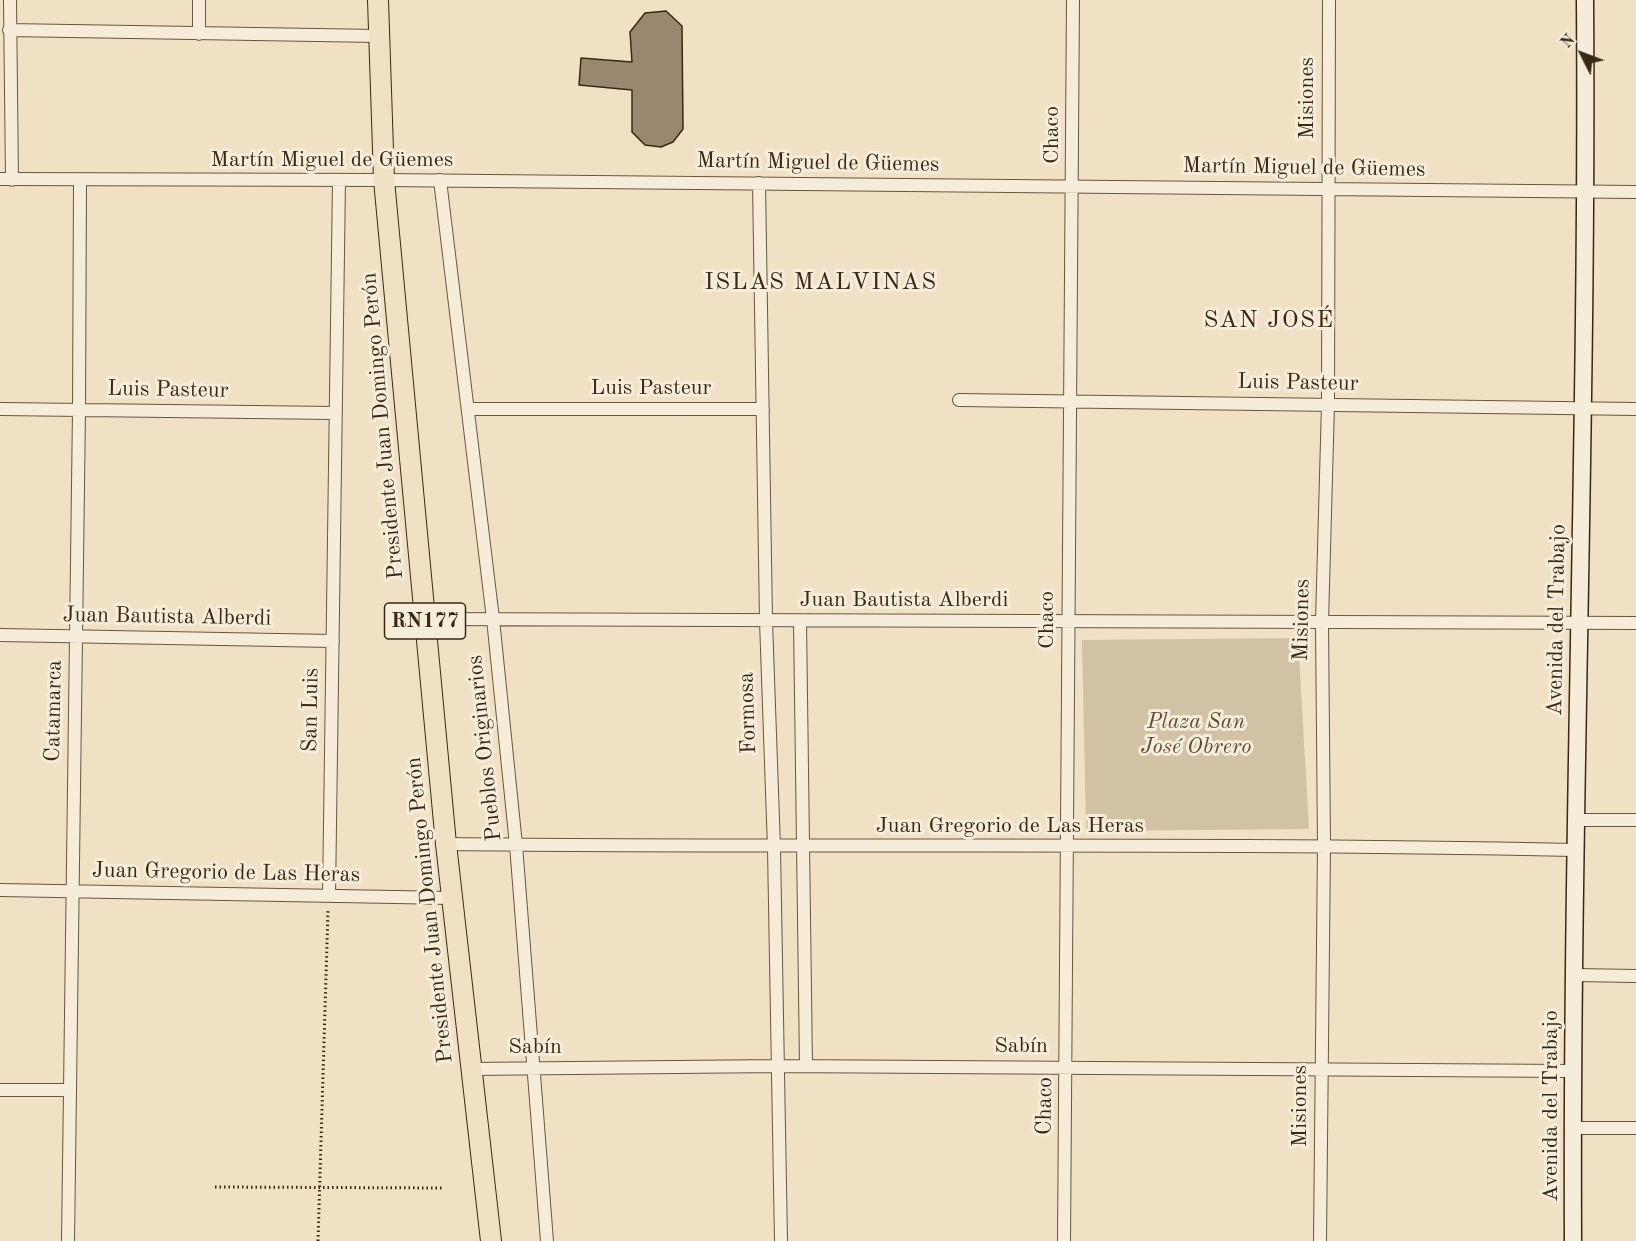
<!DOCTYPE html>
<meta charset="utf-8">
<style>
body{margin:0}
#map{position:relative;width:1636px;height:1241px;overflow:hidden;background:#f0e1c4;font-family:"Old Standard TT",serif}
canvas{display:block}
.north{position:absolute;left:1552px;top:24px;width:60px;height:60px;-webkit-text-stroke:4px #f5ecd9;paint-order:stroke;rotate:312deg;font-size:16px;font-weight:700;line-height:24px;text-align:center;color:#3a2812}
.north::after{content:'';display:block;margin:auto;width:21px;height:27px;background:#3a2812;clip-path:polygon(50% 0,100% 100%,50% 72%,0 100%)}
</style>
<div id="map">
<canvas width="1636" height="1241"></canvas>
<div class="north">N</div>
</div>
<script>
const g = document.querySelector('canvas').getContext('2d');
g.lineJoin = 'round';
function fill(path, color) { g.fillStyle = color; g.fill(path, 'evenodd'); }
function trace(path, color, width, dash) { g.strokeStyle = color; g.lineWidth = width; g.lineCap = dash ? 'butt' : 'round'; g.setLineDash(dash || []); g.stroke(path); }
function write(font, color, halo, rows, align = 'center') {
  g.font = font + ' "Old Standard TT",serif'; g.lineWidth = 6; g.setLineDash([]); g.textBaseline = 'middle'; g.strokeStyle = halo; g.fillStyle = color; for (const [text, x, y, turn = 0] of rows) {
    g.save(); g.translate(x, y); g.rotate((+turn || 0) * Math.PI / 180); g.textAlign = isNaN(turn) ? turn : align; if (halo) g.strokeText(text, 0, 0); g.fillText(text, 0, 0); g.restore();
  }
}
const green = new Path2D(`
 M1298,638L1309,829L1086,831L1082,640Z`);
const building = new Path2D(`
 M666,11L682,26L683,129L673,142L661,147L645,145L632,132V90L579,85L581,58L632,62L630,32L645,13Z`);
const path = new Path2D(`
 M215,1187L444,1188
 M318,1241L328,910`);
const minor = new Path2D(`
 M10,0L12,180
 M199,0V34
 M9,30L378,36
 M0,179L384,180L1636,192
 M440,180L493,619L516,845L547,1241
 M759,183L766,621L774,848L781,1241
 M959,400L1636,409
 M0,409L335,413
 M468,409H763
 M425,619L1636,623
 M800,621L806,1066
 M0,635L333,641
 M1577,820H1636
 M446,844C822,848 1198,842 1574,850
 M0,890L451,898
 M329,896L339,180
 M1575,975L1636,976
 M470,1069L779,1066L1572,1071
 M0,1090H70
 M1573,1128H1636
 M68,1241L79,410L80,181
 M1064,1241L1073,0
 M1320,1241L1324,845L1322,622L1328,404L1329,0`);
const secondary = new Path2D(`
 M1573,1241C1571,827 1588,414 1585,0`);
const primary = new Path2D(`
 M378,0L384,180L446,844L491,1241`);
const shields = [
 [425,621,81]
];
const shieldNames = [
 ["RN177",425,621]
];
const streetNames = [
 ["Misiones",1307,98,-90],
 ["Chaco",1052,135,-90],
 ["Martín Miguel de Güemes",332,160],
 ["Martín Miguel de Güemes",818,163,1],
 ["Martín Miguel de Güemes",1304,168,1],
 ["Luis Pasteur",1298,383,1],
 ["Luis Pasteur",651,388],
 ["Luis Pasteur",168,390,1],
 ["Presidente Juan Domingo Perón",383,426,-95],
 ["Juan Bautista Alberdi",904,600],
 ["Juan Bautista Alberdi",167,617,1],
 ["Chaco",1047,620,-90],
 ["Misiones",1302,620,-89],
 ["Avenida del Trabajo",1557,620,-89],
 ["San Luis",311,710,-89],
 ["Catamarca",54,711,-89],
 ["Formosa",748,713,-92],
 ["Pueblos Originarios",485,748,-96],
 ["Juan Gregorio de Las Heras",1010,826],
 ["Juan Gregorio de Las Heras",226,873,1],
 ["Presidente Juan Domingo Perón",430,910,-96],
 ["Sabín",1021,1046],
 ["Sabín",535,1047],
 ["Chaco",1045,1106,-89],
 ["Misiones",1300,1106,-90],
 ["Avenida del Trabajo",1551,1106,-90]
];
const parkNames = [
 ["Plaza San",1196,722],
 ["José Obrero",1196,747]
];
const neighbourhoodNames = [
 ["ISLAS MALVINAS",821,283],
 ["SAN JOSÉ",1269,321]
];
fill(green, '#d1c2a6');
fill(building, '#99886f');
trace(building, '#3a2812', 1.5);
trace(minor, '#68563e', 14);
trace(secondary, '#3a2812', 19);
trace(primary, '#3a2812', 22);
trace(path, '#3a2812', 3, [1.5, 3]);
trace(minor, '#f5ecd9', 12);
trace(secondary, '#f5ecd9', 16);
trace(primary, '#f0e1c4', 20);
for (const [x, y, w] of shields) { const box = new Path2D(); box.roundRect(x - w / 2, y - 18, w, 36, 4.5); g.fillStyle = '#f5ecd9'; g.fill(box); trace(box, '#3a2812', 1.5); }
write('bold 21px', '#3a2812', null, shieldNames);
write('22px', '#3a2812', '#f5ecd9', streetNames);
write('italic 22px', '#604e37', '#f5ecd9', parkNames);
g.letterSpacing = '1.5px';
write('24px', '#3a2812', '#f5ecd9', neighbourhoodNames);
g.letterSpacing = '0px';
</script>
